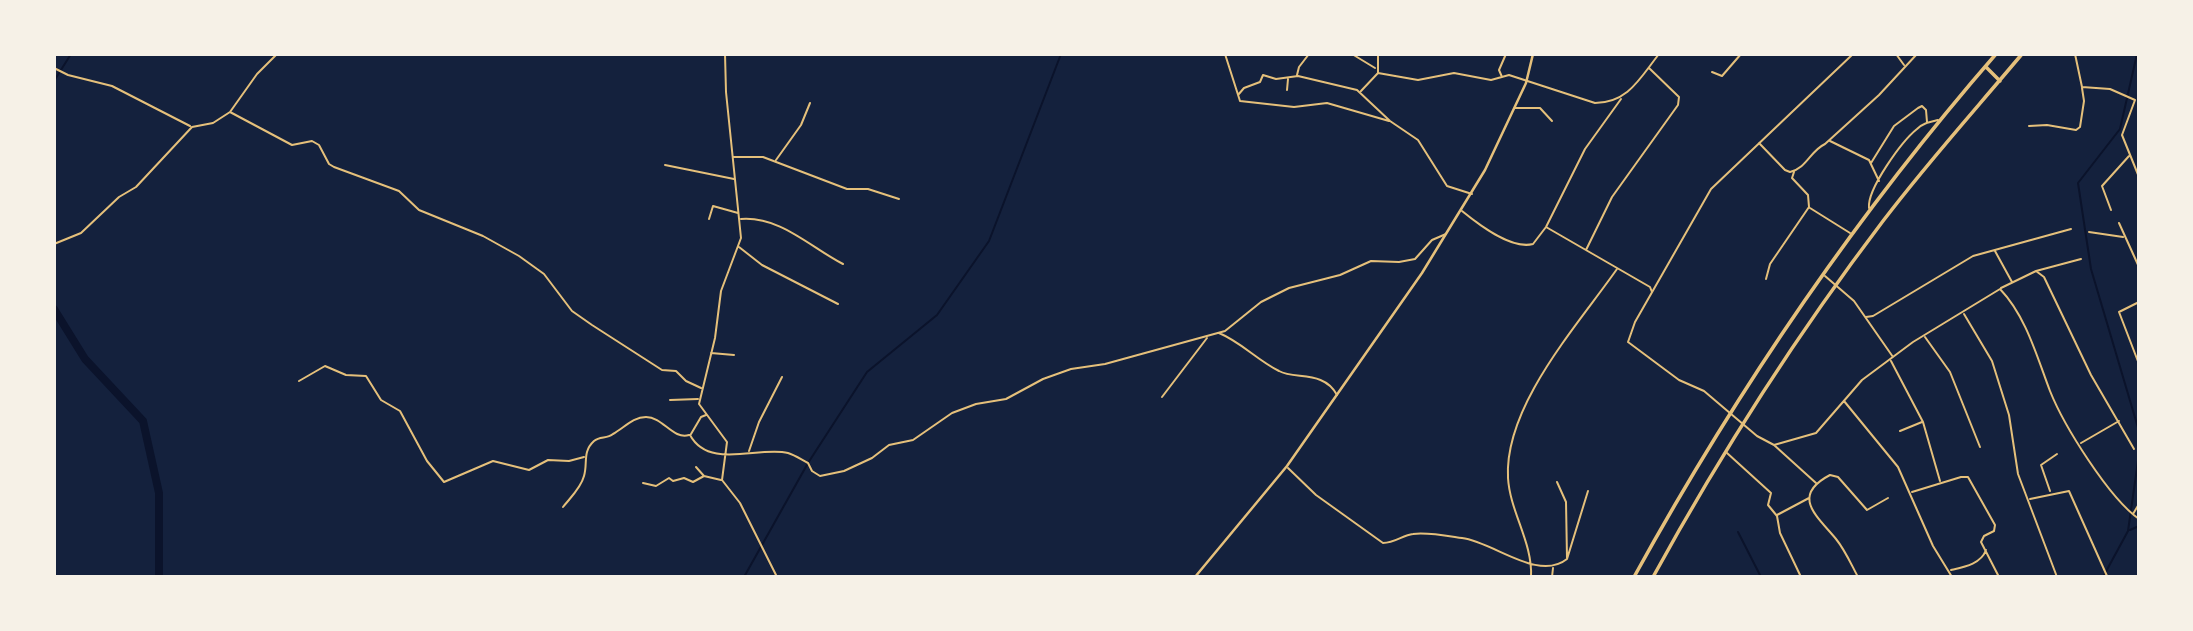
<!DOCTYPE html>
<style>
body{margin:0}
#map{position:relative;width:2193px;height:631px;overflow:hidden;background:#14213d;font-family:Helvetica,sans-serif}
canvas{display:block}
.frame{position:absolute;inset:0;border:56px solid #f6f1e7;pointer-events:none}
</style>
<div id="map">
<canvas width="2193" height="631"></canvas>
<div class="frame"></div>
</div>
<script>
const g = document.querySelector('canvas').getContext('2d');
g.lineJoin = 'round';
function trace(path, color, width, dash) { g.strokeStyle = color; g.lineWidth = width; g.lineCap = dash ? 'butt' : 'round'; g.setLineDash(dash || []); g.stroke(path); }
const stream = new Path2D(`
 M2137,54L2120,129L2078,183L2091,269L2139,431
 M54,81L71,54
 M2130,530L2139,526
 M1738,532L1761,577
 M744,577L808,463L867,372L937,315L989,241L1061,54
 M2103,577L2128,531L2139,454`);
const river = new Path2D(`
 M54,309L85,359L143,421L159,493V577`);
const minor = new Path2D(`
 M725,54L726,92L741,238L721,291L715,338L699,404L727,442L722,480L740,503L777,577
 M1225,54L1240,101L1294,107L1327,103L1389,121
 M1352,54L1375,68
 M1853,54L1711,189L1635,322L1628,342L1679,380L1704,391L1757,436L1774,445L1816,433L1862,380L1913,342L2000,289C2026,316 2037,357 2050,391C2064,426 2109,498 2139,519
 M1896,54L1904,65
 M2075,54L2082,87L2110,89L2135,100L2122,135L2139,177
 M54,68L68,75L112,86L190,126
 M1712,72L1722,76L1741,54
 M1378,73L1418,80L1454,73L1491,80L1509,75L1595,103C1628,103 1640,78 1659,54
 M1297,75L1299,67L1309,54
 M1502,77L1499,70L1506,54
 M1287,90L1288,79
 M1361,91L1378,73V54
 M1238,95L1244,88L1260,82L1263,75L1276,79L1298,76L1357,90L1390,121L1418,140L1447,186L1472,194
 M1515,108H1540L1552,121
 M230,112L292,145L312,141L319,145L329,164L334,167L399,191L419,210L483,236L519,256L544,274L572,311L592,325L662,370L676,371L686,381L701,388
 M2029,126L2047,125L2076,130L2080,127L2084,101L2082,88
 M1830,141L1869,160L1879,181
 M1759,143L1785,170L1790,172C1807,168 1810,151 1825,144L1879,95L1917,54
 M734,157H763L847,189H868L899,199
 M776,160L801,125L810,103
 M1871,163L1894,126L1918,108L1922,106L1926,110L1927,122
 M665,165L734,179
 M1810,208L1850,233
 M1869,208C1867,189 1902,141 1917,129C1923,123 1930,122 1938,120
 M2111,210L2102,186L2129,156
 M1462,211C1478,224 1511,250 1533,244L1546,227L1585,149L1621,99
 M709,219L713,206L738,213
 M741,219C780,216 810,247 843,264
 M2119,223L2139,267
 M1546,227L1650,287L1652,292
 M2089,232L2123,237
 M54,244L81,233L119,197L136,187L192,127L213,123L230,112L257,74L277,54
 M739,247L762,265L838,304
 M1586,250L1612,197L1678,105L1679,97L1649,68
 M1995,251L2012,282
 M2036,271L2044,277L2091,375L2134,449
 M1825,276L1854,301L1893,357
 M1766,279L1770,264L1809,207L1808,195L1792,178L1794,172
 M2001,288L2036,271L2081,259
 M2139,302L2119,312L2139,364
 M1964,314L1992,361L2009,415L2018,474L2057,577
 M1866,317L1873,316L1973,256L2071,229
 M1219,333C1241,342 1257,360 1279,371C1295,380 1324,370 1337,395
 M1925,337L1950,372L1980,447
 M711,353L734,355
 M1891,361L1923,422L1940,481
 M299,381L325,366L346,375L366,376L381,400L400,411L427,461L444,482L493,461L529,470L548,460L569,461L584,457
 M1162,397L1207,338
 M670,400L698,399
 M1844,401L1898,467L1933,546L1952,577
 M1900,431L1922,422
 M691,434L701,417L706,415
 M690,435C709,470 758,446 788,453C795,455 802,460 808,463L812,471L820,476L844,471L872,458L889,445L913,440L952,413L976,404L1006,399L1043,379L1071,369L1105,364L1225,331L1261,302L1289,288L1340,275L1371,261L1399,262L1415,259L1432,240L1446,234
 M2081,443L2119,421
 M1774,445L1816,483
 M749,451L759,422L782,377
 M1727,453L1771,493L1768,505L1777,516L1780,533L1801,577
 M696,467L704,476
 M1288,468L1316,495L1383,543C1395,543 1403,535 1413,534C1427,532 1448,536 1462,538C1494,542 1538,582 1567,559L1588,491
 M1557,482L1566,502L1567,558
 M643,483L656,486L669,478L673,481L684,478L693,482L704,476L721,480
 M2050,491L2041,465L2057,454
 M1912,492L1961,477H1968L1995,525L1994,531L1984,536L1981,542L1999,577
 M2030,499L2069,491L2107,576
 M563,507C570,498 581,488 584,476C588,463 582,452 594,441C600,436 607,439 613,434C624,428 633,417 646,417C663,417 673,440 689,435
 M2133,514L2139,504
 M1777,515L1809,498
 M1951,570C1964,567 1981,564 1986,550
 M1531,577C1533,543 1510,512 1508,478C1504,406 1577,326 1617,269
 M1552,577L1553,568
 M1858,577C1851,564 1845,550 1836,539C1817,516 1790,496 1830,475L1838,477L1867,510L1888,498`);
const tertiary = new Path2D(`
 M1195,577L1287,466L1422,273L1485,170L1526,83L1533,54`);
const trunk = new Path2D(`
 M1986,67L2000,81
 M1634,577C1737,390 1856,215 1996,54
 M1653,577C1721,453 1798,333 1883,221C1927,163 1975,110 2022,54`);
trace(stream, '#0b132b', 2);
trace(river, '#0b132b', 8);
trace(minor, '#e5c07b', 2);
trace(tertiary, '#e5c07b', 2.5);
trace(trunk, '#e5c07b', 3.5);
</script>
